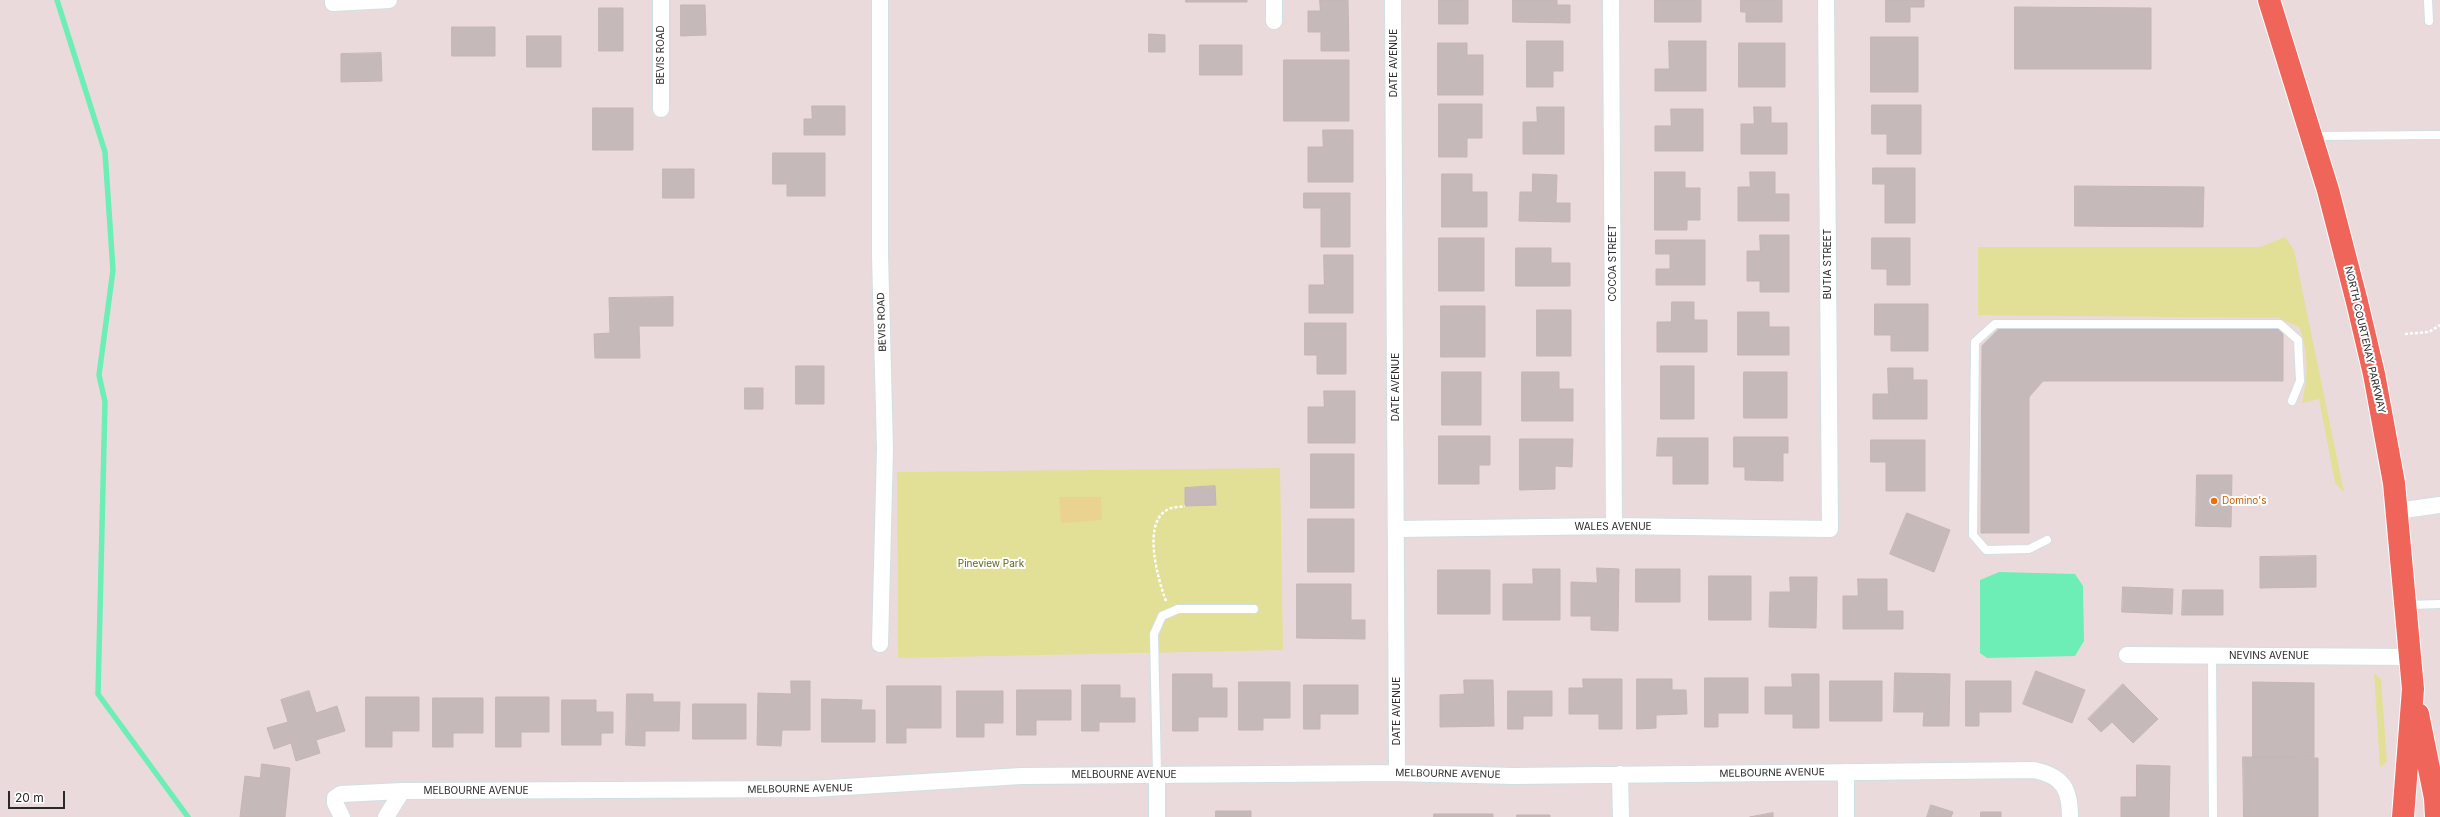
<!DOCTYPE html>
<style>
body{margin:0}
#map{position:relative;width:2440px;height:817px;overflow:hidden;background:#ebdadc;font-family:Inter,sans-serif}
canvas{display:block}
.scale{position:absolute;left:8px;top:791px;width:57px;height:18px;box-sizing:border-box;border:2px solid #292929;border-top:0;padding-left:5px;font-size:12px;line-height:14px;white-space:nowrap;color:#292929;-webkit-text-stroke:3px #fff;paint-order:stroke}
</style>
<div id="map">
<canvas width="2440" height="817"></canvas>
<div class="scale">20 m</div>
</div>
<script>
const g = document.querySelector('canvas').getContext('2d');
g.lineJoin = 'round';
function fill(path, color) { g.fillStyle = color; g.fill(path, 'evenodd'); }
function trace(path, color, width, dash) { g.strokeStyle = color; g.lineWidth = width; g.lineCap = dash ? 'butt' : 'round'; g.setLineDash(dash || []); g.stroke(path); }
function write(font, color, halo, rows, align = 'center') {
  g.font = font + ' Inter,sans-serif'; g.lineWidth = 4; g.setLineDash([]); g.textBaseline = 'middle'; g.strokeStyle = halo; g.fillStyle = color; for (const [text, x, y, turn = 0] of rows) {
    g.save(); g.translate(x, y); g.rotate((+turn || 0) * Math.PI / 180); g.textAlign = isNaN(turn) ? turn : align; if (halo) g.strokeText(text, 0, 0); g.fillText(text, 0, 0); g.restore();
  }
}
const green = new Path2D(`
 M2285,237L2294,250L2344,492L2335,483L2319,399L2302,403C2308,376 2309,353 2299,327L2278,318L1978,315V247H2260Z
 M1280,468L1283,650L898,658L897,472Z
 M2374,673L2381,679L2387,762L2380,767Z`);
const pitch = new Path2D(`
 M1059,497H1101L1102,520L1061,523Z`);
const water = new Path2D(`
 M1999,572L2075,574L2083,586L2084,641L2075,656L1987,658L1980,653V580Z`);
const stream = new Path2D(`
 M57,0L105,152L113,270L99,375L105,402L98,694L188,817`);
const building = new Path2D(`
 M1186,0H1247V2H1186Z
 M1320,0H1348L1349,51H1321V32H1308V11H1320Z
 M1439,0H1468V24H1439Z
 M1513,0H1557V5H1570V23L1513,22Z
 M1655,0H1701V22H1655Z
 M1741,0H1782V22H1746V12H1741Z
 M1886,0H1924V7H1910V22H1886Z
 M681,5H705L706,35L681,36Z
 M2015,7L2151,8V69H2015Z
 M599,8H623V51H599Z
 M452,27H495V56H452Z
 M1149,34L1165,35V52H1149Z
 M527,36H561V67H527Z
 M1871,37H1918V92H1871Z
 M1527,41H1563V71H1553V87H1527Z
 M1669,41H1706V91H1655V69H1669Z
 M1438,43H1467V55H1483V95H1438Z
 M1739,43H1785V87H1739Z
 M1200,45H1242V75H1200Z
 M381,53L382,81L341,82V54Z
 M1284,60H1349V121H1284Z
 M1439,104H1482V138H1467V157H1439Z
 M1872,105H1921V154H1887V134H1872Z
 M812,106H845V135H804V119H812Z
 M1537,107H1564V154H1523V122H1537Z
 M1754,107H1771V123H1787V154H1741V124H1754Z
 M593,108H633V150H593Z
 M1671,109H1703V151H1655V126H1671Z
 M1323,130H1353V182H1308V147H1323Z
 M773,153H825V196H787V184H773Z
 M1873,168H1915V223H1885V184H1873Z
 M663,169H694V198H663Z
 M1655,172H1685V188H1700V220H1687V230H1655Z
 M1750,172H1775V194H1789V221H1738V187H1750Z
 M1442,174H1472V192H1487V227H1442Z
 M1533,174L1557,175L1556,203H1570V222L1519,221L1520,192H1532Z
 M2075,186L2204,187L2203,227L2075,226Z
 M1304,193H1350V247H1321V208H1304Z
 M1760,235H1789V292H1760V281H1747V251H1760Z
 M1439,238H1484V291H1439Z
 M1872,238H1910V285H1887V269H1872Z
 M1656,240H1705V285H1656V269H1670V254H1656Z
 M1516,248H1551V263H1570V286H1516Z
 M1324,255H1353V313H1309V285H1324Z
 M673,297V326H639L640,358H595L594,334L610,333L609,298Z
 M1672,302H1694V320H1707V352H1657V322H1671Z
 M1875,304H1928V351H1891V335H1875Z
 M1441,306H1485V357H1441Z
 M1537,310H1571V356H1537Z
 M1738,312H1769V327H1789V355H1738Z
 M1305,323H1346V374H1317V355H1305Z
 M1999,329H2283V381H2043L2029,397V533H1981L1982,346Z
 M796,366H824V404H796Z
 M1661,366H1694V419H1661Z
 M1888,368H1913V380H1927V419H1873V394H1888Z
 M1442,372H1481V425H1442Z
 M1522,372H1559V389H1573V421H1522Z
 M1744,372H1787V418H1744Z
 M745,388H763V409H745Z
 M1324,391H1355V443H1308V407H1324Z
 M1439,436H1490V465H1479V484H1439Z
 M1734,437H1788V453H1783V481L1745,480V467H1734Z
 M1658,438H1708V484H1673V456H1657Z
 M1520,439H1573L1572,467L1555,466V489L1520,490Z
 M1871,440H1925V491H1886V462H1871Z
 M1311,454H1354V508H1311Z
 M2197,475H2232L2231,527L2196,526Z
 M1215,486L1216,505L1185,506V488Z
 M1907,513L1950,530L1934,572L1890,554Z
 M1308,519H1354V572H1308Z
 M2316,556V587L2260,588V557Z
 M1597,568L1619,569L1618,631L1591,630V616H1571V582L1597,583Z
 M1533,569H1560V620H1503V584H1533Z
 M1636,569H1680V602H1636Z
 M1438,570H1490V614H1438Z
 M1709,576H1751V620H1709Z
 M1790,577H1817L1816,628L1769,627L1770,592H1790Z
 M1858,579H1887V611H1903V629H1843V596H1858Z
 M1297,584H1351V620H1365V639L1297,638Z
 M2123,587L2173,589L2172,614L2122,612Z
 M2183,590H2223V615H2182Z
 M2036,671L2085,690L2072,723L2023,704Z
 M1895,673L1950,674L1949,726H1923L1924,712H1894Z
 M1173,674H1212V688H1227V717H1198V731H1173Z
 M1792,674H1819V728H1793V714H1765V687H1792Z
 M1705,678H1748V713H1718V727H1705Z
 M1583,679H1622V729H1599V714H1569V688H1583Z
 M1637,679H1672V690H1686L1687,714L1656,715V728L1637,729Z
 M1464,680H1493L1494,726L1440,727V695L1464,694Z
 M791,681H810V730H782L781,746L757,745L758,693L791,694Z
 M1830,681H1882V721H1830Z
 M1966,681H2011V712H1979V726H1966Z
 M1239,682H1290V718H1263V730H1239Z
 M2253,682L2314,683V757H2253Z
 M2123,684L2158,719L2133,743L2112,722L2101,732L2088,719Z
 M1082,685H1120V698H1135V722H1099V731H1082Z
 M1304,685H1358V714H1320V729H1304Z
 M887,686H941V728H906V743H887Z
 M1017,690H1071V720H1036V735H1017Z
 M309,691L316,713L337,706L345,731L316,740L320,753L296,761L291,743L274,749L267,728L288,722L281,700Z
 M957,691H1003V723H984V737H957Z
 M1508,691H1552V716H1523V729H1508Z
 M627,694H653V702H680L679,731H645V746L626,745Z
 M366,697H419V731H392V747H366Z
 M496,697H549V732H521V747H496Z
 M433,698H483V733H453V747H433Z
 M822,699L862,700L861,710H875V742H822Z
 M562,700H596V712H613V733H601V745H562Z
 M693,704H746V739H693Z
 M2243,757L2318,758V817H2244Z
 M262,764L290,768L285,817H240L245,776L260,778Z
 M2137,765L2170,766L2169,817H2121V797H2136Z
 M1931,805L1953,812L1951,817H1927Z
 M1216,811H1251V817H1216Z
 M1981,812H2001V817H1981Z
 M1773,813V817H1750Z
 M1434,814H1493V817H1434Z
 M1517,815H1550V817H1517Z`);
const path = new Path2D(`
 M2405,334L2429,332L2440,325
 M1166,601C1158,580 1142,523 1167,510C1171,507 1180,507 1185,506`);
const service = new Path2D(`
 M2428,0L2429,21
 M2313,136L2440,135
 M2047,540L2029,549L1986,550L1973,535L1975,342L1995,324H2280L2298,340L2300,381L2292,401
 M2407,605L2440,604
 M2212,656L2213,817
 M1157,774L1154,634L1162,616L1178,609H1254`);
const minor = new Path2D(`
 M333,0V3L389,0
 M661,0V109
 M880,0V254L885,449L880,644
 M1393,0L1397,773
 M1611,0L1614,526
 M1274,21V0
 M2397,511L2440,505
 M1397,529L1614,526L1830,529L1826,0
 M2127,655L2411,657
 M1846,772V815
 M1620,774L1621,817
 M342,817L335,803V798L341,794L402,791
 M386,817L402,791L813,789L1021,776L1397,773L1513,776L2034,770C2063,776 2070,789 2070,817
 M1157,817V774`);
const primary = new Path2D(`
 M2269,0L2328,190L2357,302L2374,374L2394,483L2413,689L2403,817
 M2418,714L2435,798L2436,817`);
const markers = [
 [2214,501,4,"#e8710a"]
];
const streetNames = [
 ["BEVIS ROAD",661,55,-90],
 ["DATE AVENUE",1394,63,-90],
 ["COCOA STREET",1613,263,-90],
 ["BUTIA STREET",1828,264,-90],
 ["BEVIS ROAD",882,322,-92],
 ["NORTH COURTENAY PARKWAY",2365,340,77],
 ["DATE AVENUE",1396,387,-90],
 ["WALES AVENUE",1613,527],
 ["NEVINS AVENUE",2269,656],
 ["DATE AVENUE",1397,711,-90],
 ["MELBOURNE AVENUE",1772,773,-1],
 ["MELBOURNE AVENUE",1448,774,1],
 ["MELBOURNE AVENUE",1124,775],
 ["MELBOURNE AVENUE",800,789,-1],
 ["MELBOURNE AVENUE",476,791]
];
const foodNames = [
 ["Domino's",2222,501]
];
const parkNames = [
 ["Pineview Park",991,564]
];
fill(green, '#e2e096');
fill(pitch, '#ead291');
fill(water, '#6ceeb6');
trace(stream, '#6ceeb6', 5.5);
fill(building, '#c6b9ba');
trace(building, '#c6b4b5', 1);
trace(service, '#cfe0e2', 10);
trace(minor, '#cfe0e2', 18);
trace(primary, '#fff', 24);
trace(path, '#fff', 2.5, [3, 2]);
trace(service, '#fff', 8);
trace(minor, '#fff', 16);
trace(primary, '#f0655a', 22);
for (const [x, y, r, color] of markers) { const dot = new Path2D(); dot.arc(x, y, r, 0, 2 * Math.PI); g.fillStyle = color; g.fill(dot); trace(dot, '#fff', 1.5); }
write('10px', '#292929', '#fff', streetNames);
write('10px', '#c56008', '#fff', foodNames, 'left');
write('10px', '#5e6519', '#fff', parkNames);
</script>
